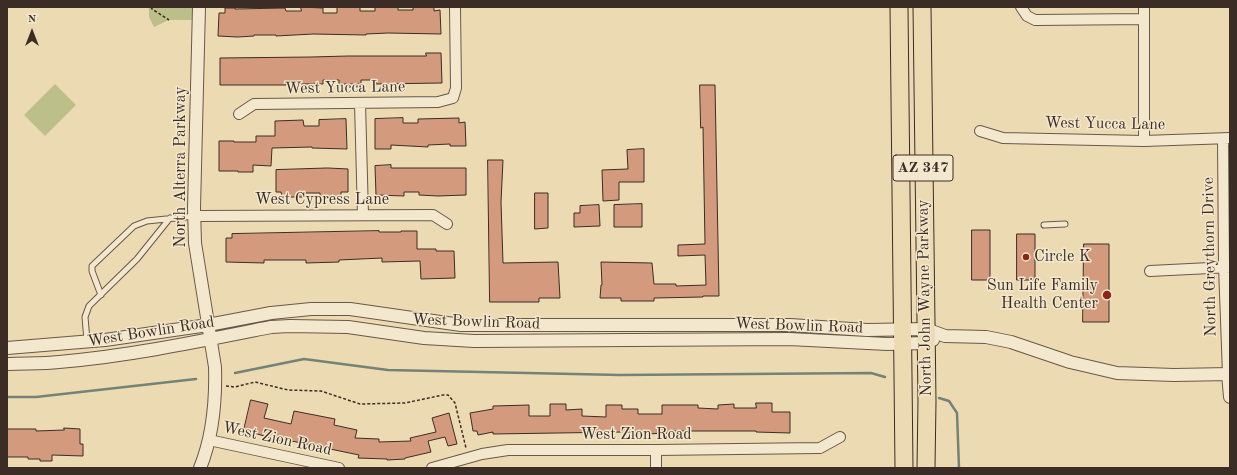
<!DOCTYPE html>
<style>
body{margin:0}
#map{position:relative;width:1237px;height:475px;overflow:hidden;background:#ecdbb2;font-family:"Old Standard TT",serif}
canvas{display:block}
.frame{position:absolute;inset:0;border:8px solid #3c2c26;pointer-events:none}
.north{position:absolute;left:12px;top:12px;width:40px;height:40px;-webkit-text-stroke:3px #f3e8cd;paint-order:stroke;rotate:0deg;font-size:11px;font-weight:700;line-height:16px;text-align:center;color:#3c2c26}
.north::after{content:'';display:block;margin:auto;width:14px;height:18px;background:#3c2c26;clip-path:polygon(50% 0,100% 100%,50% 72%,0 100%)}
</style>
<div id="map">
<canvas width="1237" height="475"></canvas>
<div class="frame"></div>
<div class="north">N</div>
</div>
<script>
const g = document.querySelector('canvas').getContext('2d');
g.lineJoin = 'round';
function fill(path, color) { g.fillStyle = color; g.fill(path, 'evenodd'); }
function trace(path, color, width, dash) { g.strokeStyle = color; g.lineWidth = width; g.lineCap = dash ? 'butt' : 'round'; g.setLineDash(dash || []); g.stroke(path); }
function write(font, color, halo, rows, align = 'center') {
  g.font = font + ' "Old Standard TT",serif'; g.lineWidth = 3; g.setLineDash([]); g.textBaseline = 'middle'; g.strokeStyle = halo; g.fillStyle = color; for (const [text, x, y, turn = 0] of rows) {
    g.save(); g.translate(x, y); g.rotate((+turn || 0) * Math.PI / 180); g.textAlign = isNaN(turn) ? turn : align; if (halo) g.strokeText(text, 0, 0); g.fillText(text, 0, 0); g.restore();
  }
}
const green = new Path2D(`
 M149,7H199V20H169L154,27L149,17Z
 M55,84L76,105L45,136L24,115Z`);
const stream = new Path2D(`
 M235,373L304,359L388,370L620,375L871,373L885,377
 M7,397H36L196,379
 M939,398L949,401L957,413L959,468`);
const building = new Path2D(`
 M301,7L323,8V13H337V7H360V11H375V7H398V10H413V7H434V11L440,10L441,34L388,33L366,34V35L313,34L276,36V35H254V36L238,37L218,36L219,13H225V8H235V9L285,8L286,11H301Z
 M426,53H441L442,83L376,84V80H361V84H339V80H323V84H301V81H286V85H220V58L311,57L348,56H426Z
 M700,85H715L719,296H703V297L654,298V301H621V298H600L601,285H602L601,262L652,263L654,284H676V286L706,285L705,255L678,256V245L705,244L703,127L701,128Z
 M403,118V123H418V119L459,118V123L465,122L466,146H450V144L428,145V147L391,145V149H375V119Z
 M346,119L347,149L312,148V147L272,148L271,166L253,165V172H238V171H219V141H234V142H256V136H275V121L303,120L304,126H319V120Z
 M644,149V182H619V200L603,201L602,170L628,169L627,150Z
 M488,160H503L501,202L503,263L558,262L560,298H539V302H490Z
 M391,165V168H466V195L438,196L419,195V192H404V196L376,195L375,166Z
 M328,168L348,169V192H341V197L320,196V193H304V197H282L281,192H276V170Z
 M535,193H548V228L535,229Z
 M642,204V227H614V205Z
 M599,205L600,226L574,227V213H580V206Z
 M972,230H990V280H972Z
 M379,231V232H401V231H417V249H436V251H454L455,278L421,279L420,261L382,262V258L339,260V262L306,263V260H264V263L226,262V238H232V234Z
 M1017,234H1035V280H1017Z
 M1084,244H1109V322H1083Z
 M251,400L268,404L264,418L291,424L294,411L335,419L334,425L357,430L355,438L379,439V442L411,441L410,438L436,432L432,418L449,413L457,444L448,446L445,437L428,441L431,452L405,458V459L387,460V459L358,458L359,455L282,439L281,441L244,430Z
 M756,403H772V412H790V433L756,432V431H673V433L643,434V433L622,432L493,434V432L478,435L477,431H473L470,413L493,409V406L529,405V416H550V404H566V410L582,409V416L606,417V405H622V409H638V414H662V405H698V408L718,409V405L734,404V408H756Z
 M64,428L80,429V444H83V456L52,455V461H40V459H28V457H7V429H36V431L64,430Z`);
const path = new Path2D(`
 M151,7L152,9L169,20
 M226,386L235,387L255,382L288,390L321,391L360,404L405,403L443,395H448L455,403L466,448`);
const service = new Path2D(`
 M1044,225L1065,224
 M101,295L92,271V266L134,226L147,221L195,216
 M87,341L85,317L89,306L137,259L170,218`);
const minor = new Path2D(`
 M1021,7L1027,16L1035,20L1144,19
 M360,103L363,215
 M239,114L254,104L438,102L453,98L456,88L455,7
 M980,131L1003,138L1144,141L1230,138
 M1223,139L1224,266L1228,374
 M1144,141V7
 M195,216L433,215L447,224
 M1150,271L1230,267
 M209,440L339,468
 M656,450V468
 M432,468L482,454L508,450H656L820,448L840,437`);
const tertiary = new Path2D(`
 M199,7L194,208L195,243L215,367C216,401 213,436 200,468
 M7,348L105,340L208,325L271,313L311,309H350L461,325H790L867,330L926,329L945,336L986,337L1011,342L1070,362L1117,373L1174,375L1230,374
 M7,364C24,363 42,364 59,362C130,356 201,341 271,327L290,326L348,327L424,338L474,341L789,339L887,344L926,343L933,340
 M1228,374L1230,397`);
const trunk = new Path2D(`
 M899,7L904,468
 M922,7L927,401L926,468`);
const markers = [
 [1026,257,4,"#8f2418"],
 [1107,295,5,"#8f2418"]
];
const shields = [
 [923,168,60]
];
const shieldNames = [
 ["AZ 347",923,168]
];
const streetNames = [
 ["West Yucca Lane",345,88,-1],
 ["West Yucca Lane",1105,124,1],
 ["North Alterra Parkway",181,167,-90],
 ["West Cypress Lane",322,200],
 ["North Greythorn Drive",1210,257,-91],
 ["North John Wayne Parkway",925,298,-91],
 ["West Bowlin Road",476,322,2],
 ["West Bowlin Road",799,326,2],
 ["West Bowlin Road",151,332,-9],
 ["West Zion Road",636,435],
 ["West Zion Road",277,439,12]
];
const poiNames = [
 ["Circle K",1034,257],
 ["Sun Life Family",1098,286,"right"],
 ["Health Center",1098,304,"right"]
];
fill(green, '#bcbf89');
trace(stream, '#748278', 2.5);
fill(building, '#d39a7d');
trace(building, '#3c2c26', 1);
trace(service, '#685849', 7);
trace(minor, '#685849', 12);
trace(tertiary, '#685849', 14);
trace(trunk, '#3c2c26', 19);
trace(path, '#3c2c26', 1.5, [3, 2]);
trace(service, '#f3e8cd', 5);
trace(minor, '#f3e8cd', 10);
trace(tertiary, '#f3e8cd', 12);
trace(trunk, '#ecdbb2', 17);
for (const [x, y, r, color] of markers) { const dot = new Path2D(); dot.arc(x, y, r, 0, 2 * Math.PI); g.fillStyle = color; g.fill(dot); trace(dot, '#f3e8cd', 1.5); }
for (const [x, y, w] of shields) { const box = new Path2D(); box.roundRect(x - w / 2, y - 13, w, 26, 3); g.fillStyle = '#f3e8cd'; g.fill(box); trace(box, '#3c2c26', 1); }
write('bold 15px', '#3c2c26', null, shieldNames);
write('16px', '#3c2c26', '#f3e8cd', streetNames);
write('16px', '#3c2c26', '#f3e8cd', poiNames, 'left');
</script>
